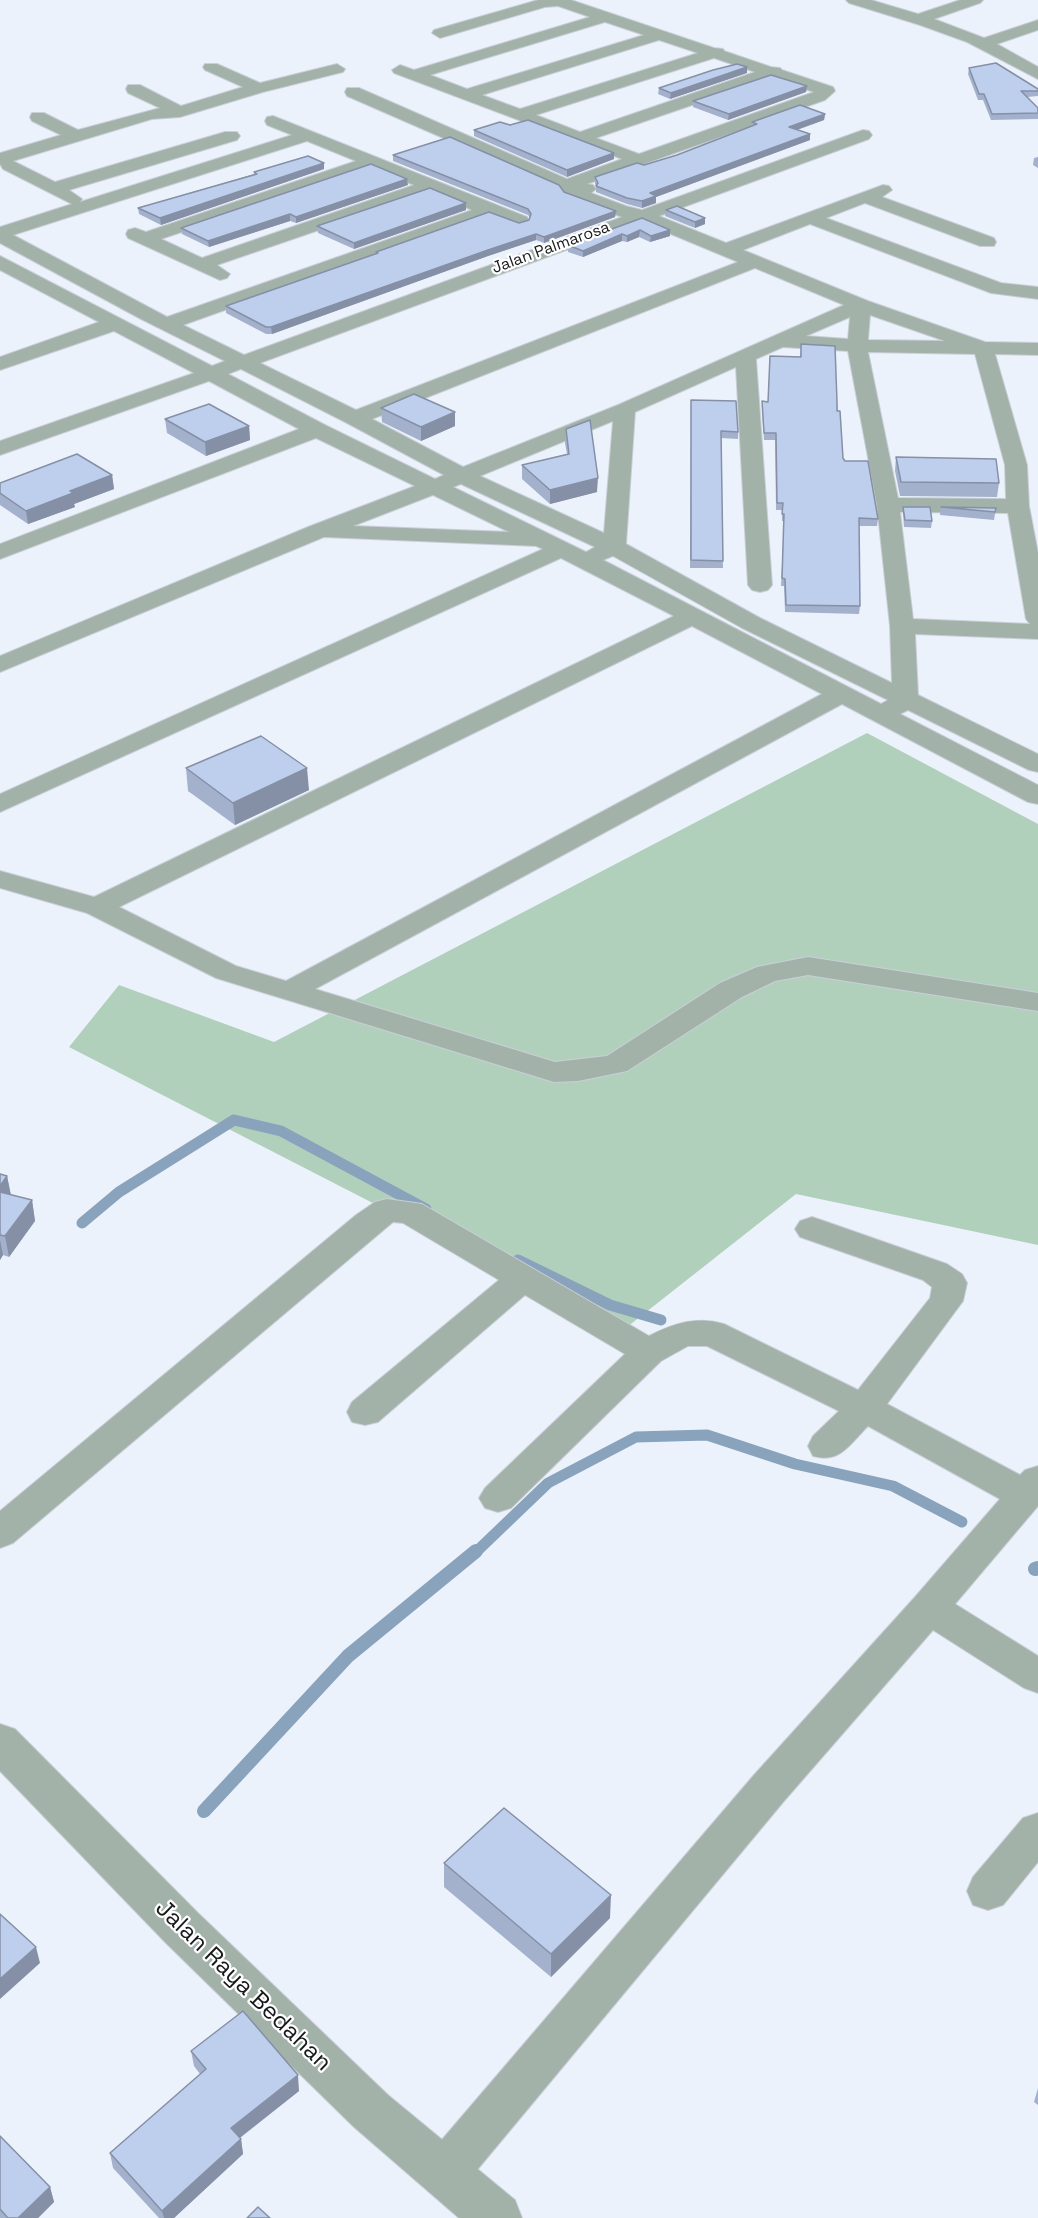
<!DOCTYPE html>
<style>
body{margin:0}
canvas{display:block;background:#ecf2fc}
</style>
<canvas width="1038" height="2218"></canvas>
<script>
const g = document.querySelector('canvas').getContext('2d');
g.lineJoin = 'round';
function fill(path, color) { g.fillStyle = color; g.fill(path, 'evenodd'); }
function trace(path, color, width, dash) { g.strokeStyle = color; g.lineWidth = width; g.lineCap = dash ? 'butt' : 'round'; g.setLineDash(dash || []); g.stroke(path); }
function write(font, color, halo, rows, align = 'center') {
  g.font = font + ' "Space Grotesk",sans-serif'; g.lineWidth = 4.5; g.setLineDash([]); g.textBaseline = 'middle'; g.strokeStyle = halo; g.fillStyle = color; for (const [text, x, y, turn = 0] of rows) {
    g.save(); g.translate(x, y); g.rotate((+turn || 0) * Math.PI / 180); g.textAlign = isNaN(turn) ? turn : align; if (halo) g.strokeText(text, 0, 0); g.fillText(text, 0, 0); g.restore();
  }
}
const green = new Path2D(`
 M867,733L1038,824V1245L796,1194L622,1331L69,1047L119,985L274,1042Z`);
const streamFar1 = new Path2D(`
 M82,1223L119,1192L234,1120L281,1131L426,1209
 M518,1260L610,1305L661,1320
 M475,1553L548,1483L636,1437L707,1435L795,1464L893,1486L962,1522`);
const stream = new Path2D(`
 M1035,1569L1038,1568
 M204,1811L348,1656L476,1551`);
const minor = new Path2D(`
 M538,0H571L714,48L723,49L724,51L771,67L780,68L782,70L833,87L835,91L825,100L587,184L593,185L596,189L591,193L626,206L642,210L863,130L869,131L872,135L869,139L659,216L726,243L883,185L889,186L892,190L882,197L994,238L996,242L994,246H980L865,203L826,218L1001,283L1038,287V299L991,293L810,224L743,250L868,301L985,342L1038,343V355L995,354L1027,465L1029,506L1038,553V639L915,634L918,695L1038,754V772L1029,770L908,710L900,714L1038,785V804L1028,802L842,704L315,989L555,1062L607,1056L720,983L757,967L808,957L1038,993V1011L808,975L775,981L742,997L627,1071L578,1081L554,1082L216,978L87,913L0,888V871L94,897L674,616L561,558L0,812V794L543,549L536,546L324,537L0,672V656L308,527L415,486L316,438L0,559V544L299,429L209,381L0,455V441L194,373L114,331L0,370V357L99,322L0,270V256L212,366L225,361L141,319L0,243V227L72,204L3,169L0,164V153L61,135L32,121L30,117L32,113H44L78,130L160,108L128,93L126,89L128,85H140L181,106L243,87L205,70L203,67L205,64H217L260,83L337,64L345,69L343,72L263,92L180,117L152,119L13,161L55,182L225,132H237L240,136L237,140L69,190L82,199L80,202L292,135L267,125L265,121L267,117L273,116L527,217L529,221L527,225L520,227L489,216L183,325L244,355L622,217L565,196L560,189L347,96L345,92L347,88H359L567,179L622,159L394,73L392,70L400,65L414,70L590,17L558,6L545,7L440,38L432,33L434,30ZM605,22L644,35L467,89L430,75ZM659,40L698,53L520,109L482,95ZM714,58L755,72L580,132L536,115ZM771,78L814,92L639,154L596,138ZM307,141L356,161L146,232L135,228L128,230L126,234L128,238L220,280L227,278L230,274L217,265L430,192L472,210L167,317L13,235ZM371,168L414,185L202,258L161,239ZM642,222L738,262L356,410L260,363ZM755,268L844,305L618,405L463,467L372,419ZM870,315L945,341L868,340ZM850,317L848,339L806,336ZM783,347L848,351L877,505L890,626L892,683L760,618L626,544L635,412L736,367L748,585L752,590L760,592L768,590L772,585L756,359ZM868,352L975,354L1005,465L1006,499L898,498ZM241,369L347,423L444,475L435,479L325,425L228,374ZM613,421L604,533L480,476ZM461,484L595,547L586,552L453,487ZM433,495L509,532L353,526ZM900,512L1008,513L1026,619L1030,624L913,619ZM613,556L742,628L888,700L881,704L603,560ZM692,626L822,694L286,981L236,966L119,907Z
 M846,0H871L918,14L960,0H983L980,3L934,19L984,38L1038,20V30L997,44L1038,67V79L967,42L920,25L849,3Z
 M387,1199L422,1204L649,1336C674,1323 697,1316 724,1324L858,1390L930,1298L932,1287L923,1280L800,1237L795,1229L800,1221L812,1217L824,1221L947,1264L962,1274L967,1283L963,1301L887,1404L1020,1475L1025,1470L1038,1466V1506L955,1604L1038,1656V1693L1024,1688L933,1630L784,1801L462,2188L445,2195L428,2188L421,2172L428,2156L754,1775L915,1597L1000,1499L868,1426C850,1444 840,1464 813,1456L808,1446L813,1436L839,1411L707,1346H688L661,1361L511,1508L498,1512L485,1508L479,1498L485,1488L625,1354L525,1295L378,1422L365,1425L352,1422L347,1412L352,1402L499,1280L403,1223L393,1222L13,1543L0,1548V1511L356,1215L375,1202Z
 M1038,1813V1862L1003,1905L988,1910L973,1905L967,1891L973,1877L1023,1818Z`);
const tertiary = new Path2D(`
 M0,1724L15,1729L198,1913L388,2095L515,2200L522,2218H459L354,2127L166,1943L0,1771Z`);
const wall = new Path2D(`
 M969,68L1038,89V96L1027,97L1038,108V119L991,120L983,100H978L968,74Z
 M747,73L670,99L658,94L659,88Z
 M807,86L806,92L728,120L693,107V101Z
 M825,114L824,120L797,130L810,134V140L656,197V203L642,208L627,204L596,192V186L595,184V177L644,165L677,155L751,127L752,122Z
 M510,125L614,153V159L567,177L474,136V130Z
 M393,155L564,192L616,211L615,217L544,243L536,240L488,256L272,334H266L226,313V306L376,254V252L519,223L529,220L530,218L528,215L393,161Z
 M1038,157V168L1033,165L1034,158Z
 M324,169L161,225L139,214L138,208L254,174V172Z
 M408,185L296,223L290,221L209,247L182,234L181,228Z
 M466,203V210L354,249L318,233L317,226Z
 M666,210L705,218V224L695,228L665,216Z
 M642,218L670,230V236L650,242L639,237L627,242L622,241L583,257L568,252V245Z
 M801,344L837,402L843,458L878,519L877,526H859L860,606L859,614L785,612L784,586H781L784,521H782V510H776L775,440H764L762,408V401L767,402L800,357Z
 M691,400L738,432V439L721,438L723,568H690Z
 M381,408L455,426L421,441L382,422Z
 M165,419L249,426L250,440L206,456L167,433Z
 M566,429L597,492L550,504L522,479V465L567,454L565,443Z
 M896,457L999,483L997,497L900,496L895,471Z
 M112,475L114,489L74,504L75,507L28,524L0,505V483Z
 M903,507L932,521L931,528L904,527L903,514Z
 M941,507L996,508L994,520L940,515Z
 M186,768L309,790L235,825L188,791Z
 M0,1174L7,1176L11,1195L32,1200L35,1221L9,1257L3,1255L0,1260Z
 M444,1863L610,1918L551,1977L444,1887Z
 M191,2051L299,2091L240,2138L241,2139L243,2154L174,2218H159L113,2168L110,2153L200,2074L194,2066Z
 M1038,2088V2105L1034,2102Z
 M0,2136L50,2187L54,2202L38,2218H0Z`);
const shadedWall = new Path2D(`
 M747,67V73L670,99L671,93Z
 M807,86L806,92L728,120L729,114Z
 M825,114L824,120L788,133L789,127Z
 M810,134V140L656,197V203L642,208V201L650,193Z
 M614,153V159L567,177V170Z
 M324,163V169L161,225L160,218Z
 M407,179L408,185L296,223V217Z
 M466,203V210L354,249V243Z
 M616,211L615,217L544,243V237Z
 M290,214V221L209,247L208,241Z
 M705,218V224L695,228V222Z
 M640,230L639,237L627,242V236Z
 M670,230V236L650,242L651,236Z
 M536,234V240L488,256L272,334L271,327L488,250Z
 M622,234V241L583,257V251Z
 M455,412V426L421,441V427Z
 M249,426L250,440L206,456L205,442Z
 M112,475L114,489L74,504L75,507L28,524L26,511L70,491Z
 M598,478L597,492L550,504V490Z
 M307,768L309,790L235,825L233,803Z
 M7,1176L11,1196L0,1212V1186Z
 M32,1200L35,1221L9,1257L5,1236Z
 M0,1240L3,1255L0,1260Z
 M611,1895L610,1918L551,1977V1954Z
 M36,1947L40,1963L0,1999V1979Z
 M298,2075L299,2091L233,2143L231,2128Z
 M241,2139L243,2154L174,2218H164L162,2211Z
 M50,2187L54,2202L38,2218H18Z`);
const building = new Path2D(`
 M996,63L1038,89V91H1021L1038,108V113L992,114L984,94H979L969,68Z
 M737,64L747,67L671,93L659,88L713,70Z
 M771,75L807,86L729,114L693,101Z
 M800,105L825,114L789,127L810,134L650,193L656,196L642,201L627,198L596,186L598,183L595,177L637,163L644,165L677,155L757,124L752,122Z
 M528,120L614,153L567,170L474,130L500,122L510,125Z
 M450,137L559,185L564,192L616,211L544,237L536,234L488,250L271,327H266L226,306L378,253L376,252L489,212L519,223L529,220L531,214L528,209L393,155Z
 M308,156L324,163L160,218L138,208L257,174L254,172Z
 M371,164L407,179L296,217L290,214L208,241L181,228Z
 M430,188L466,203L354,243L317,226Z
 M677,206L705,218L695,222L666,210Z
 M642,218L670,230L651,236L640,230L627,236L622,234L583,251L568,245Z
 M801,344L835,346L837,402V411H840L843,458L845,461H868L878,519L859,518L860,606L786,605L785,579L782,578L784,514H782L783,503H777L776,433H764L762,401L768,402L770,356L801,357Z
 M414,394L455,412L421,427L381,408Z
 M691,400L736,401L738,432L721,431L723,561L691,560Z
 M209,404L249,426L205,442L165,419Z
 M590,420L598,478L550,490L522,465L569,454L566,429Z
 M77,454L112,475L70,491L73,493L26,511L0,493V483Z
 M896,457L996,459L999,483L901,482Z
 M903,507H930L932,521L905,520Z
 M941,507L996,508L995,512Z
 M261,736L307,768L233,803L186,768Z
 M0,1174L7,1176L0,1186Z
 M0,1192L32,1200L5,1236L0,1235Z
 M504,1808L611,1895L551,1954L444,1863Z
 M0,1914L36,1947L0,1979Z
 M243,2011L298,2075L231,2128L241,2139L162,2211L110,2153L206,2069L191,2051Z
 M0,2136L50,2187L18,2218H8L0,2209Z
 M258,2207L270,2218H247Z`);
const farStreetnames = [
 ["Jalan Palmarosa",551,248,-20]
];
const nearStreetnames = [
 ["Jalan Raya Bedahan",243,1986,44]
];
fill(green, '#b1d0bb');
trace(streamFar1, '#89a3bc', 11);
trace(stream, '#89a3bc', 14);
trace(minor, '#cacfd8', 2);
trace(tertiary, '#cacfd8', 2);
fill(minor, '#a2b2a9');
fill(tertiary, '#a2b2a9');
fill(wall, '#a3b1cc');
fill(shadedWall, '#8590a6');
fill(building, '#beceed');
trace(building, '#8590a6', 1.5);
write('16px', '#17191c', '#fff', farStreetnames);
write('24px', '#17191c', '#fff', nearStreetnames);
</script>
